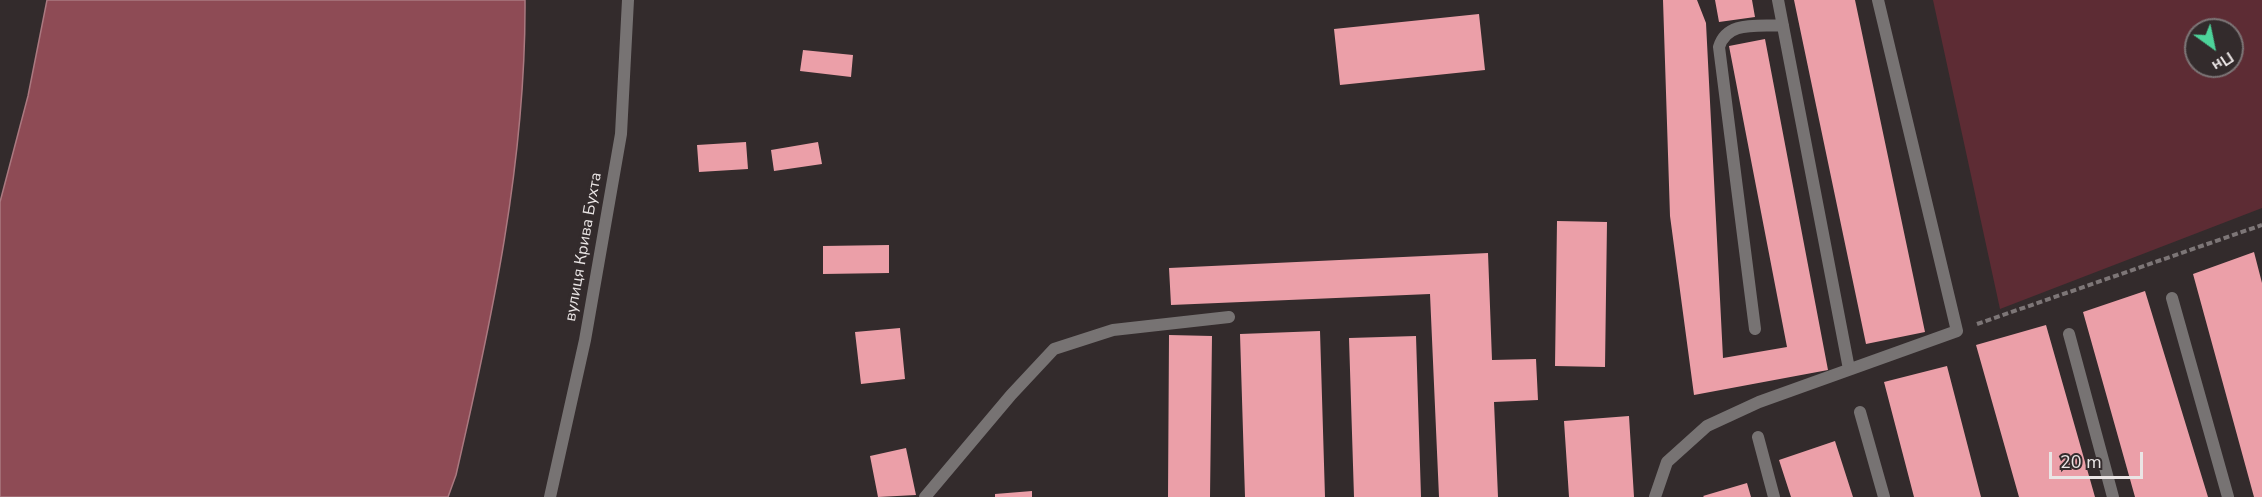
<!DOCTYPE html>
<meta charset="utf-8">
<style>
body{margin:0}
#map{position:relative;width:2262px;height:497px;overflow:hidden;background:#332b2c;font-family:"Nunito Sans",sans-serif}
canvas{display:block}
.north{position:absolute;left:2184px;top:18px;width:60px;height:60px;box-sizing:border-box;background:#332b2c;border:2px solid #7c7576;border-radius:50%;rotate:147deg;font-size:16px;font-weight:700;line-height:24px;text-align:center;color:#eae5e5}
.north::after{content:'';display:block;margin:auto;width:21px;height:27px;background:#4dd39a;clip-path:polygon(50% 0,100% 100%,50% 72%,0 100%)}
.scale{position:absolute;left:2049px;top:452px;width:94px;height:27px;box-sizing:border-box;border:3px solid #eae5e5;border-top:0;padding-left:8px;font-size:18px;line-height:21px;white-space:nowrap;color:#eae5e5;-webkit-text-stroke:4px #332b2c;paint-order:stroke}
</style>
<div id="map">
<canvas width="2262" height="497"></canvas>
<div class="north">Пн</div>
<div class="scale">20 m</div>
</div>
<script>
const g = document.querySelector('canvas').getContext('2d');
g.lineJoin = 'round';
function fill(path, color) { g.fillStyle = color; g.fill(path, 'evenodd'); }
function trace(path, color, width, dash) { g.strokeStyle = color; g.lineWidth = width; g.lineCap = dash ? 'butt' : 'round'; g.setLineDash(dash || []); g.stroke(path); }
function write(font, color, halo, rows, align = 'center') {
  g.font = font + ' "Nunito Sans",sans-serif'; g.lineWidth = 6; g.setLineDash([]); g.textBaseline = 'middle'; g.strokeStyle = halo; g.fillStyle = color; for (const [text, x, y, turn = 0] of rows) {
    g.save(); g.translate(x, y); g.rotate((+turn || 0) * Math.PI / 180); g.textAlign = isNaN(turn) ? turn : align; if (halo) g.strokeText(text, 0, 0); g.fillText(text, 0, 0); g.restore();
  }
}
const green = new Path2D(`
 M1933,0H2262V208L2000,309ZM2196,30H2232V66H2196Z`);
const water = new Path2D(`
 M47,0H525C526,161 492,319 456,475L448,497H0V202L28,96Z`);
const building = new Path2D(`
 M1663,0H1697L1706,23L1723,358L1787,347L1729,46L1765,39L1828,370L1694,395L1670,216Z
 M1715,0H1752L1755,17L1719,22Z
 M1794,0H1855L1925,332L1866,344Z
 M1479,14L1485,70L1340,85L1334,29Z
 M803,50L853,55L851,77L800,71Z
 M746,142L748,169L699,172L697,145Z
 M818,142L822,164L774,171L771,150Z
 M1557,221L1607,222L1605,367L1555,366Z
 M889,245V273L823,274V246Z
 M2254,252L2262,283V497H2254L2193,274Z
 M1488,253L1492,360L1536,359L1538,400L1494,402L1498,497H1439L1430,294L1171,305L1169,268Z
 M2145,291L2208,497H2135L2083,312Z
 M2046,325L2095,497H2019L1976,345Z
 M900,328L905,379L861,384L855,332Z
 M1320,331L1325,497H1245L1240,334Z
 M1169,335L1212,336L1210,497H1168Z
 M1416,336L1421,497H1354L1349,338Z
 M1947,366L1981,497H1914L1884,382Z
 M1629,416L1634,497H1569L1564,421Z
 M1835,441L1853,497H1791L1779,460Z
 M906,448L916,495L878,497L870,456Z
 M1747,483L1751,497H1704L1703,496Z
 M1032,491V497H995V494Z`);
const path = new Path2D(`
 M1977,324L2262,225`);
const lane = new Path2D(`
 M1778,0L1849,369
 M2172,298L2228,497
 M1755,329L1719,47C1727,20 1758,27 1783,25
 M2069,334L2113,497
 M1860,412L1884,497
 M1758,437L1774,497
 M925,497L1011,395L1054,349L1113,330L1229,317
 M1655,497L1667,462L1707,426L1759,402L1957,331L1878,0`);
const street = new Path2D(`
 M550,497L585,340L621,134L628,0`);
const streetNames = [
 ["вулиця Крива Бухта",584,247,-80]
];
fill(green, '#5d2c34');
fill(water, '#8e4b55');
trace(water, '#aa7980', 1.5);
fill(building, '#eb9fa8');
trace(path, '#7d7677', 4, [6, 3]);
trace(lane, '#777373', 12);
trace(street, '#777373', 12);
write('16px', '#eae5e5', '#332b2c', streetNames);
</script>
